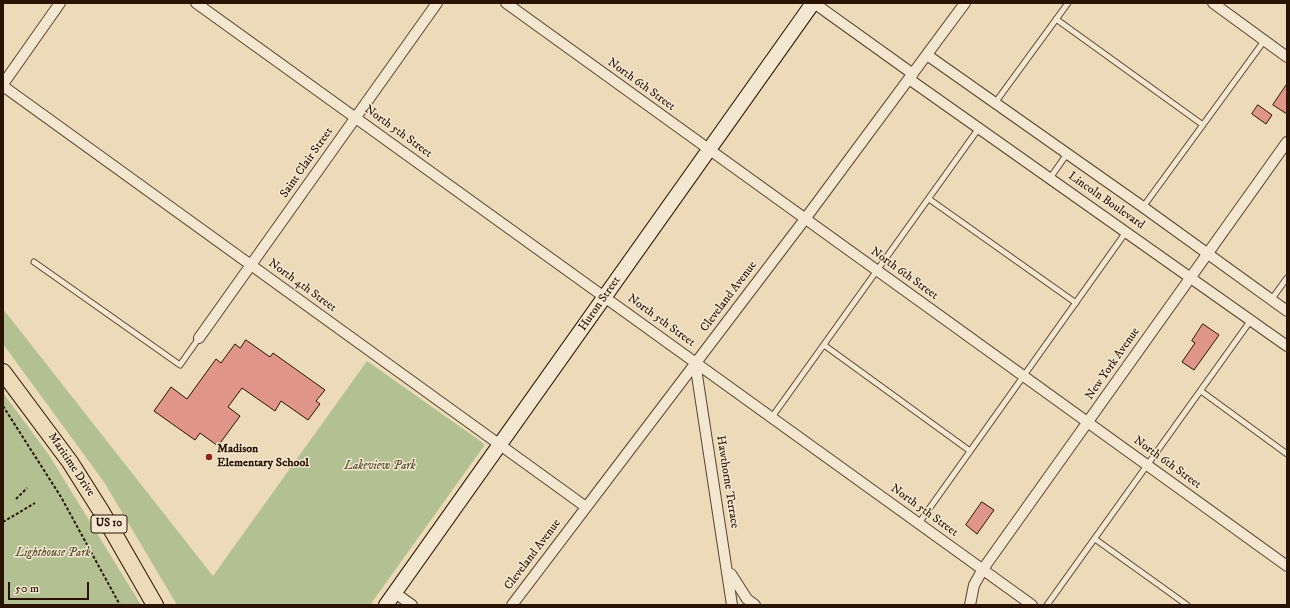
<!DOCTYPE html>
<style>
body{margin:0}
#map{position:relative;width:1290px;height:608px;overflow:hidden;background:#ecdab8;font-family:"IM FELL DW Pica",serif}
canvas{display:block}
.frame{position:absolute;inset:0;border:4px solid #2a1300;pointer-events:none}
.scale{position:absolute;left:8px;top:582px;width:81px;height:18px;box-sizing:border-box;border:2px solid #2a1300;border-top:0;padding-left:5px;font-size:12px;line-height:14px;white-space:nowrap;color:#2a1300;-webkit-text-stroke:3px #f3e7d1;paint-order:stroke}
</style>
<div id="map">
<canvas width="1290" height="608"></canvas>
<div class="frame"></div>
<div class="scale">50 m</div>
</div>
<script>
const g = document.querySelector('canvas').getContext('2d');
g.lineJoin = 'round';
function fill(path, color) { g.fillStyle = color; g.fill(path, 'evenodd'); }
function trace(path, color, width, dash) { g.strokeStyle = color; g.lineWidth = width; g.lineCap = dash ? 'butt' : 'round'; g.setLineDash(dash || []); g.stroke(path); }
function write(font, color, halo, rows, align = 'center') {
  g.font = font + ' "IM FELL DW Pica",serif'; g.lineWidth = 3; g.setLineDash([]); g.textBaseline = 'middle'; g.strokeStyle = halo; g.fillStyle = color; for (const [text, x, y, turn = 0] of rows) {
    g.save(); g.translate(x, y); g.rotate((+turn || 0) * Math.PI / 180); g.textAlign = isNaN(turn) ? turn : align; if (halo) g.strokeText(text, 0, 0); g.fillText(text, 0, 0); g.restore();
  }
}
const green = new Path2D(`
 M3,309L213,576L367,361L483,443L484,446L370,605H177L104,482L3,344Z
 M3,393L49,455L141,605H3Z`);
const building = new Path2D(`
 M1287,84V114L1273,105Z
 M1258,105L1272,115L1266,124L1252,114Z
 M1203,324L1219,335L1194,370L1182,362L1195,343L1192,341Z
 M246,340L270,357L273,353L325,390L316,401L320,404L308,420L281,401L275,411L242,388L228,407L240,416L218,446L200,433L195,440L154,411L171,387L187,399L216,359L221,363L235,344L240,348Z
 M982,502L994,510L977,534L966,525Z`);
const path = new Path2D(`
 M3,406L61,497L120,605
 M16,499L27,488
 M3,522L35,503`);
const lane = new Path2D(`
 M1056,19L1203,125
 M995,103L1068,3
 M1050,178L1067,154
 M929,199L1076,303
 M1143,207L1264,41
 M34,262L180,365L199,338
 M1271,300L1287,278
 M824,345L970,451
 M1201,391L1287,454
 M772,417L979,128
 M919,523L1126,232
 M1095,539L1187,605
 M1047,605L1251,320`);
const street = new Path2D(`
 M196,3L1032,605
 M506,3L1287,566
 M814,3L913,74
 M1213,3L1287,57
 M927,55L1143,207L1287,311
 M909,79L1287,346
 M3,84L60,3
 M3,86L586,507
 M199,338L437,3
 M695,362L732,605
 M731,574L747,599L755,605
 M395,593L412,605
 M512,605L805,219L965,3
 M970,605L974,585L983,569L1287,142`);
const secondary = new Path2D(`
 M386,605L813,3`);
const primary = new Path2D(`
 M3,372L70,462L101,511L155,605`);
const markers = [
 [209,457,4,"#8f2418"]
];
const shields = [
 [109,524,36]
];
const shieldNames = [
 ["US 10",109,524]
];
const streetNames = [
 ["North 6th Street",641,85,36],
 ["North 5th Street",398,132,36],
 ["Saint Clair Street",307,163,-55],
 ["Lincoln Boulevard",1106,201,35],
 ["North 6th Street",904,274,36],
 ["North 4th Street",302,286,36],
 ["Cleveland Avenue",729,297,-53],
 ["Huron Street",600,304,-55],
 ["North 5th Street",661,321,36],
 ["New York Avenue",1113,364,-55],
 ["North 6th Street",1167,463,36],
 ["Maritime Drive",71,465,56],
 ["Hawthorne Terrace",727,482,81],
 ["North 5th Street",924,511,36],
 ["Cleveland Avenue",533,555,-53]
];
const poiNames = [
 ["Madison",217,450],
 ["Elementary School",217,464]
];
const parkNames = [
 ["Lakeview Park",380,467],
 ["Lighthouse Park",53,554]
];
fill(green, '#b3c192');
fill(building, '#df9688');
trace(building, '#2a1300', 1);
trace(lane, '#5a452e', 7);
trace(street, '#5a452e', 12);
trace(secondary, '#2a1300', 16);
trace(primary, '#2a1300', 18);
trace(path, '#2a1300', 2, [3, 2]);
trace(lane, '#f3e7d1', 5);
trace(street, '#f3e7d1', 10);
trace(secondary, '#f3e7d1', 14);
trace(primary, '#ecdab8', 16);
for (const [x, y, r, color] of markers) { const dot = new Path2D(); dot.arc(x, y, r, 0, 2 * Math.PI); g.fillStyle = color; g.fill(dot); trace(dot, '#f3e7d1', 1.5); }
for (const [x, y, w] of shields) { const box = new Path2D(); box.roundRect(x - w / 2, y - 9, w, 18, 3); g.fillStyle = '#f3e7d1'; g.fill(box); trace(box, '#2a1300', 1); }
write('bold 11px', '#2a1300', null, shieldNames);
write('12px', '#2a1300', '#f3e7d1', streetNames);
write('bold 12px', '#2a1300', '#f3e7d1', poiNames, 'left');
write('italic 12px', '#5a5033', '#f3e7d1', parkNames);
</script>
